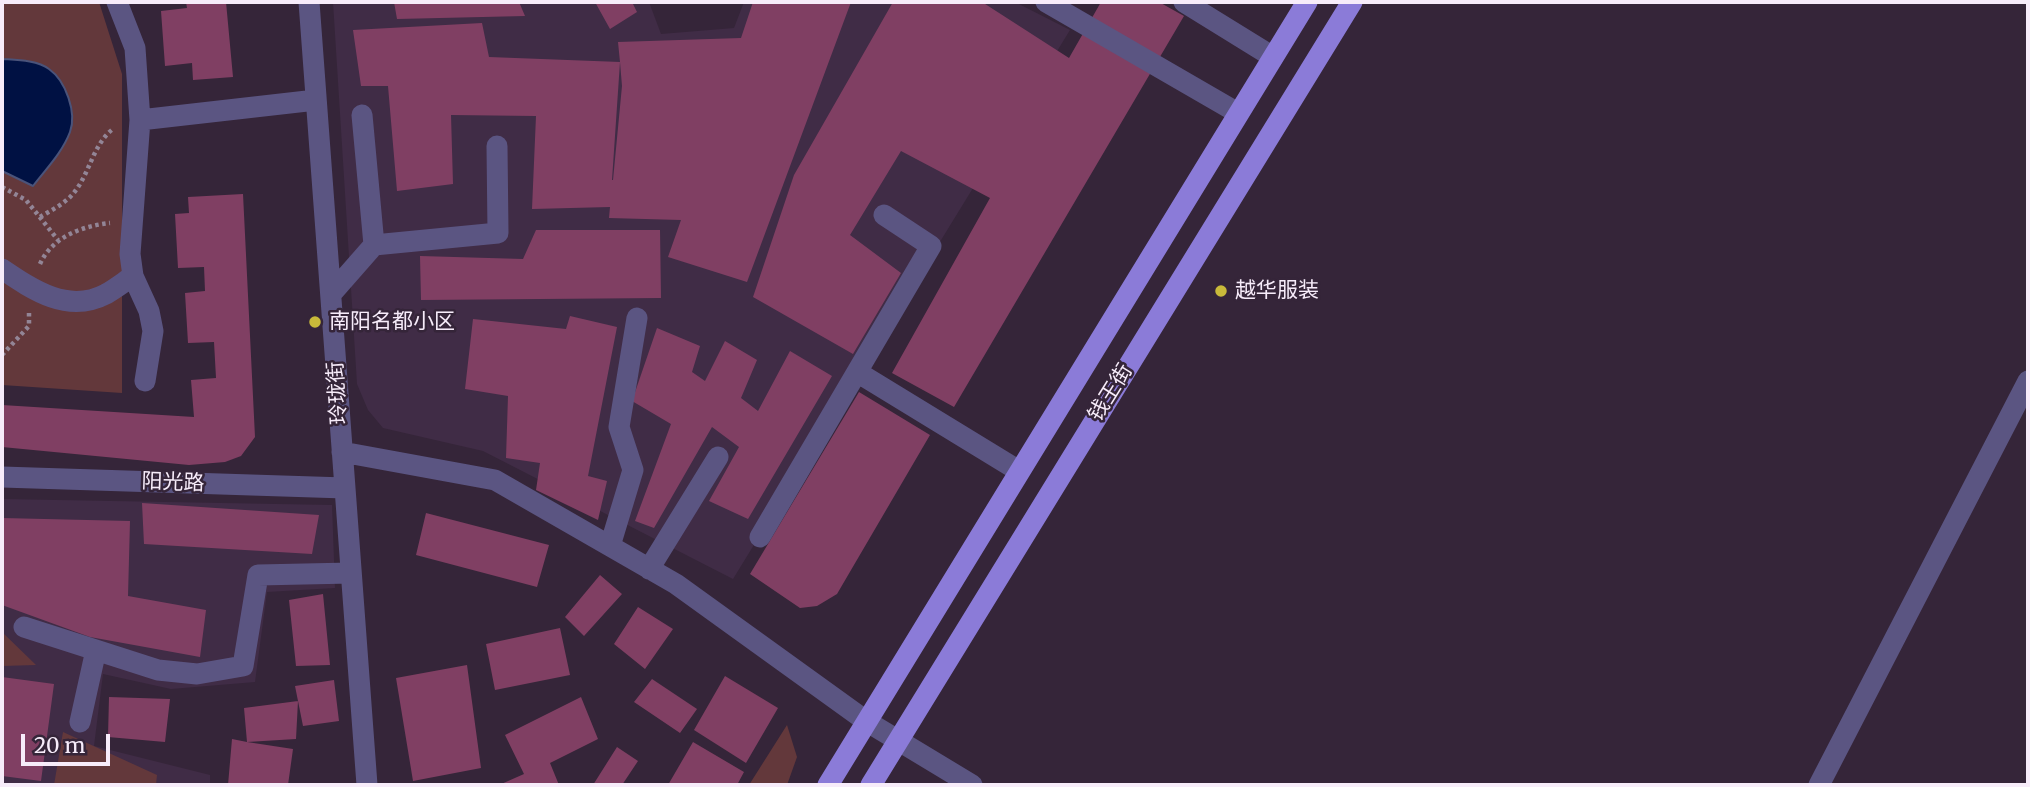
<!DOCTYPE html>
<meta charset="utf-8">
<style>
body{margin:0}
#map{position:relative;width:2030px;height:787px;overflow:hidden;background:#352539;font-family:Merriweather,serif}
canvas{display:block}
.frame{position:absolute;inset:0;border:4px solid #f7ecfa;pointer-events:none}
.scale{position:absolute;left:21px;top:734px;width:89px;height:32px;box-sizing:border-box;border:4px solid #f7ecfa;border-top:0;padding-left:9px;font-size:21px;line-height:24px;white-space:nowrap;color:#f7ecfa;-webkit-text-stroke:5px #352539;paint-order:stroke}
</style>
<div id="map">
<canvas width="2030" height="787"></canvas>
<div class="frame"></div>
<div class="scale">20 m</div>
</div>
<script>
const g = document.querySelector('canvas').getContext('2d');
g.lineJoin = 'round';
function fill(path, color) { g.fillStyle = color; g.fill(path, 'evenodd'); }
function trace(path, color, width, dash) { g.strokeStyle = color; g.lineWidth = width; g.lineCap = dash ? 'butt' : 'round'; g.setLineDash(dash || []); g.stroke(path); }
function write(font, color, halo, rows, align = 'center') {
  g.font = font + ' Merriweather,"Noto Sans SC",serif'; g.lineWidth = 5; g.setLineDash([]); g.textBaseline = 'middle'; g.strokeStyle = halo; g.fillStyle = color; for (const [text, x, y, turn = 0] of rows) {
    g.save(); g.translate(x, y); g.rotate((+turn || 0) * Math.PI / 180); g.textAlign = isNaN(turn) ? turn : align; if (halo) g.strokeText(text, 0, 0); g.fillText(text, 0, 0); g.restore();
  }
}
const built = new Path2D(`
 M333,2H649L661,34L734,28L744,2H1015L1070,30L733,579L483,451L383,428L368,410L357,384Z
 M2,499L332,505L335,588L267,592L255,682L171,689L103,674L94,746L210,775V785H2Z`);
const green = new Path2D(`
 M2,2H99L122,74V393L2,385Z
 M2,632L36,665L2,666Z
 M787,725L797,757L787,785H749Z
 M63,732L157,775L156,785H54Z`);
const water = new Path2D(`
 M2,59C16,60 37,60 49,69C66,81 77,113 70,132C62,153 46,169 33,186L2,171Z`);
const building = new Path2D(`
 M186,2H226L233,77L193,80L192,63L165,66L161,11L187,8Z
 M394,2H519L525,16L397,19Z
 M595,2H632L637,12L610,29Z
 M753,2H851L747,282L668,257L681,220L609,218L610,207L532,209L536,116L451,115L453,184L397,191L388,86H361L353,30L482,23L489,57L620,62L618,42L741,38ZM620,62L622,86L613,180H612Z
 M893,2H982L1069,58L1101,2H1159L1184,16L954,407L892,373L990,198L901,151L850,235L901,273L853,354L753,297L794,175Z
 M243,194L255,437L241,456L225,462L189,465L2,447V405L194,417L191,380L216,378L214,342L188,343L185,293L205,291L204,267L178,268L175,214L189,213L188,197Z
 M536,230H660L661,298L421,300L420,256L523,259Z
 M570,316L617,327L588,476L607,481L598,520L536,490L540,463L506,458L508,396L465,389L473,319L566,329Z
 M657,328L700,346L692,372L705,381L725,341L757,360L741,398L758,411L790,351L832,376L748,519L709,501L739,447L712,427L654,528L635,521L671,424L632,401Z
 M859,392L930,435L837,594L817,606L800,608L750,574Z
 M142,503L319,515L312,554L144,544Z
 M426,513L549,545L537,587L416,555Z
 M2,518L130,521L128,596L206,610L200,657L90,637L2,605Z
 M600,575L622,594L584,636L565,617Z
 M323,594L330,665L296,666L289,600Z
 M638,607L673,629L645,669L614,644Z
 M560,628L570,675L495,690L486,644Z
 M467,665L481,768L413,781L396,678Z
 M725,676L778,708L746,763L694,730Z
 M2,677L54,684L41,781L2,776Z
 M652,679L697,709L680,733L634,702Z
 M334,680L339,721L303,726L295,686Z
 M109,697L170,699L165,742L108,737Z
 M581,697L598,739L550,763L559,785H499L524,774L505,735Z
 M298,701L296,739L247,742L293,749L288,785H228L232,739L247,742L244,708Z
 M693,742L744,772L737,785H668Z
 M617,747L638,761L622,785H593Z`);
const path = new Path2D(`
 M2,187L26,200L58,240
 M40,217C50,211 64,204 72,195C90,175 92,145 113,129
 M40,264C52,237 82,226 110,223
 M2,355L29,326V313`);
const minor = new Path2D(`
 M117,2L135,48L140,120L130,254L133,276L149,311L153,331L145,381
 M309,2L367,785
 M1046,2L1238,113
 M1184,2L1273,57
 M362,115L374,245
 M140,120L316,100
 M2,269C33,290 68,314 106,294C115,289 124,282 133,276
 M331,294L374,245L498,233L497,146
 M857,372L1019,471
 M342,452L495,480L676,584L866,721L972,785
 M2,477L345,488
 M760,537L931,246L884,215
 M610,546L633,470L619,427L637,318
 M649,569L718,457
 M24,627L158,670L197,674L243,666L258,575L351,573
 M80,722L96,650
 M1819,785L2028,381`);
const major = new Path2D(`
 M828,785L1307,2
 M871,785L1352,2`);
const markers = [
 [1221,291,7,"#c9ba3a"],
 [315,322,7,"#c9ba3a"]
];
const poiNames = [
 ["越华服装",1235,291],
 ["南阳名都小区",329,322]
];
const streetNames = [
 ["玲珑街",338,393,-94],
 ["钱王街",1111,393,-58],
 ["阳光路",173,483,2]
];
fill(built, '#402c46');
fill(green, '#63383b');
fill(water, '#001143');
trace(water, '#4a537a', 2);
fill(building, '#803f63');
trace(path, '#938596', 4.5, [3.5, 3.5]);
trace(minor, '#5b5582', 21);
trace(major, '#8b7bd8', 21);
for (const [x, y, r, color] of markers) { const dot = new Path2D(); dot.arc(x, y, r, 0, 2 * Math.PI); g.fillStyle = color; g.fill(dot); trace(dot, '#352539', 2.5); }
write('21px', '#f7ecfa', '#352539', poiNames, 'left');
write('21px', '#f7ecfa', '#352539', streetNames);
</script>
